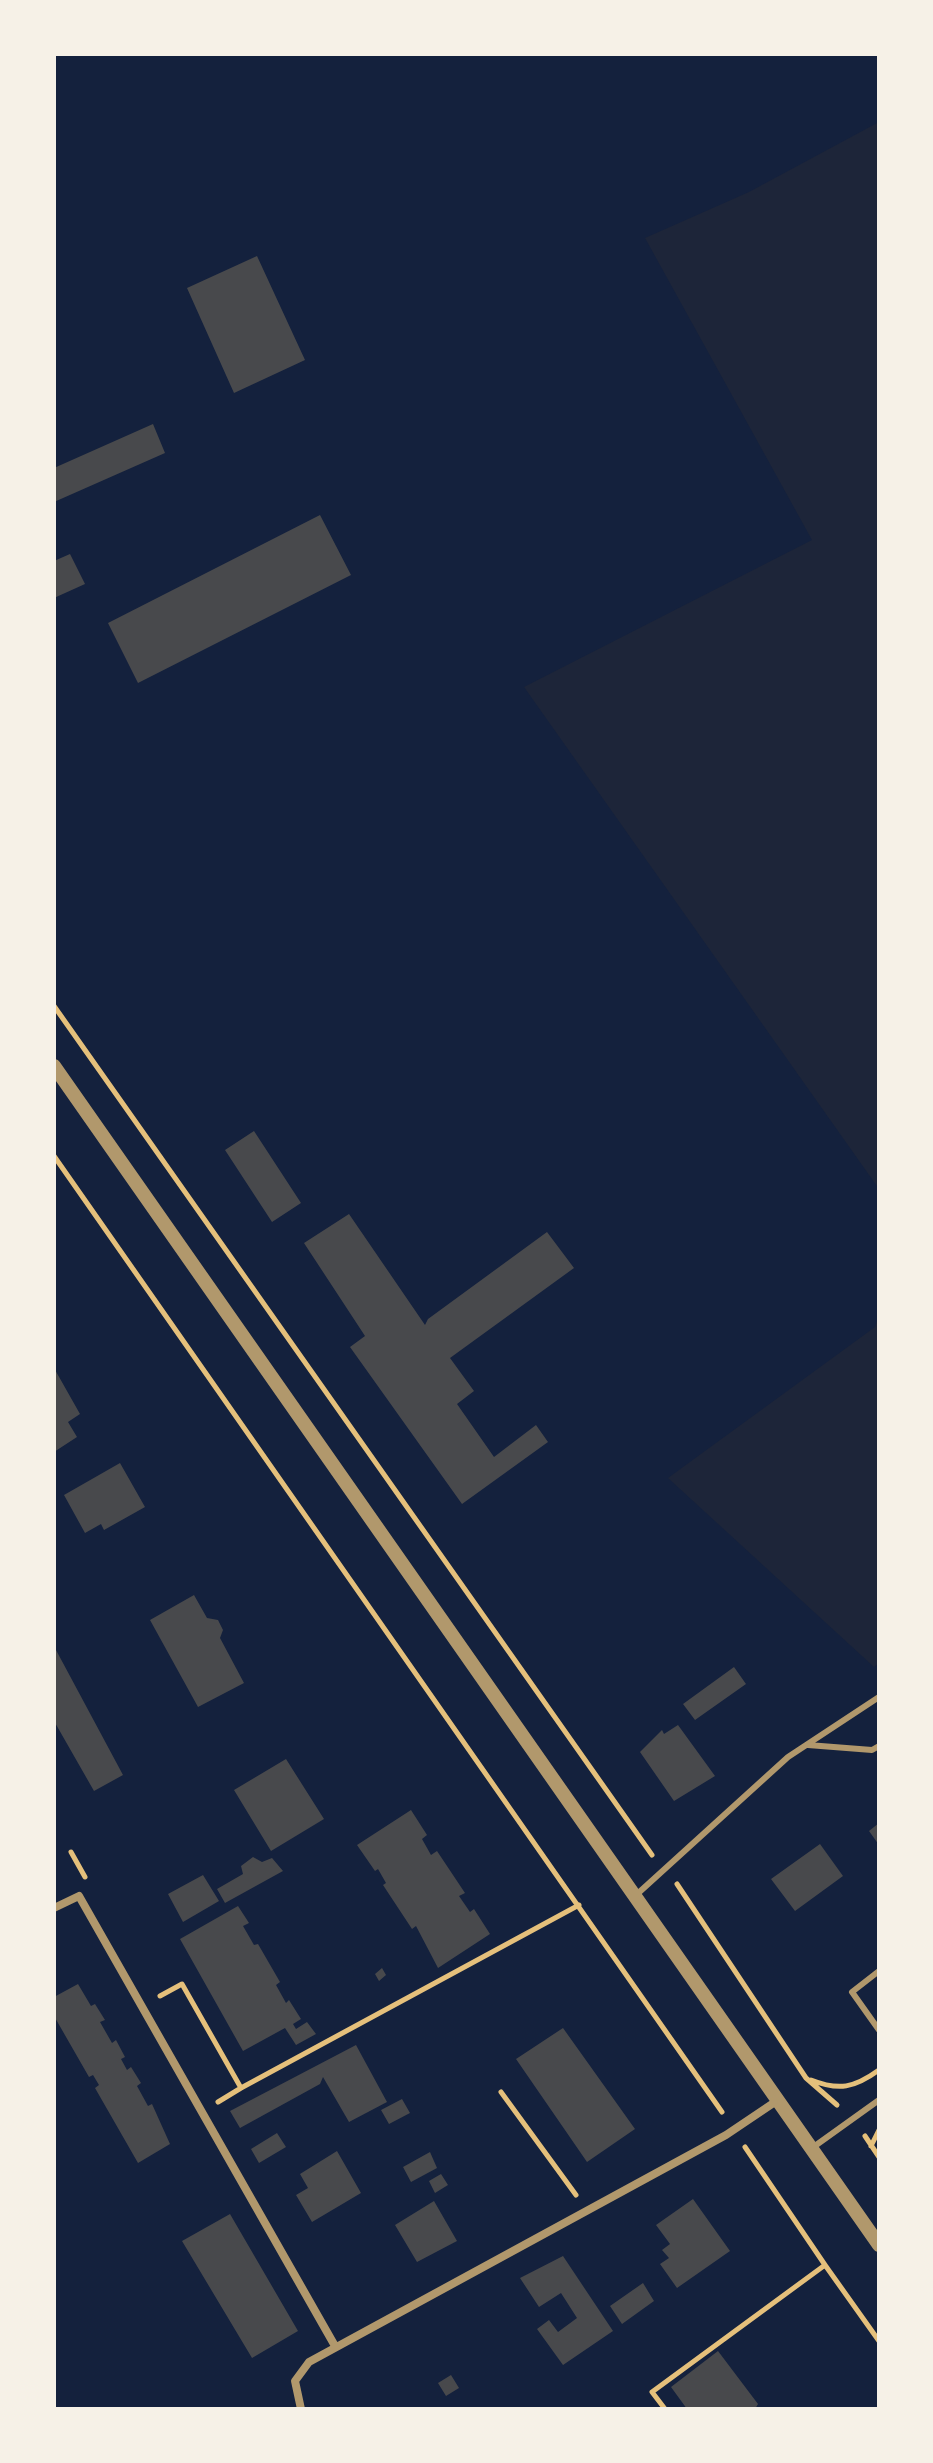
<!DOCTYPE html>
<style>
body{margin:0}
#map{position:relative;width:933px;height:2463px;overflow:hidden;background:#14213d;font-family:Cabin,sans-serif}
canvas{display:block}
.frame{position:absolute;inset:0;border:56px solid #f6f1e7;pointer-events:none}
</style>
<div id="map">
<canvas width="933" height="2463"></canvas>
<div class="frame"></div>
</div>
<script>
const g = document.querySelector('canvas').getContext('2d');
g.lineJoin = 'round';
function fill(path, color) { g.fillStyle = color; g.fill(path, 'evenodd'); }
function trace(path, color, width, dash) { g.strokeStyle = color; g.lineWidth = width; g.lineCap = dash ? 'butt' : 'round'; g.setLineDash(dash || []); g.stroke(path); }
const green = new Path2D(`
 M879,122V1189L524,687L812,540L645,238L749,192Z
 M879,1315V1663L874,1667L668,1478L875,1327Z`);
const building = new Path2D(`
 M257,256L305,360L234,393L187,288Z
 M153,424L165,453L54,502V468Z
 M320,515L351,575L138,683L108,623Z
 M70,554L85,584L54,598V561Z
 M254,1131L301,1203L272,1222L225,1150Z
 M349,1214L425,1325L428,1319L547,1232L574,1268L450,1358L474,1391L457,1404L494,1457L536,1425L548,1442L462,1504L350,1347L365,1336L304,1243Z
 M54,1368L80,1414L68,1422L77,1437L54,1452Z
 M120,1463L145,1507L104,1530L101,1524L85,1533L64,1495Z
 M194,1595L207,1618L218,1620L223,1630L220,1638L244,1683L198,1707L150,1620Z
 M56,1650L123,1775L94,1791L54,1721Z
 M734,1667L746,1684L695,1720L683,1704Z
 M678,1725L715,1776L674,1801L640,1752L662,1730L664,1734Z
 M286,1759L324,1819L271,1851L234,1790Z
 M411,1810L427,1835L422,1839L431,1855L437,1851L465,1893L459,1896L470,1912L474,1909L490,1934L438,1968L416,1926L412,1929L383,1885L386,1883L378,1869L375,1871L357,1845Z
 M879,1823V1845L869,1831Z
 M820,1844L843,1876L795,1911L771,1879Z
 M253,1857L262,1862L272,1858L283,1871L225,1903L217,1889L243,1874L241,1866Z
 M203,1875L219,1901L183,1922L168,1894Z
 M238,1906L249,1923L243,1926L254,1945L258,1944L280,1982L276,1985L286,2003L289,2000L301,2019L293,2024L296,2029L307,2022L316,2034L296,2045L285,2028L243,2051L180,1939Z
 M382,1968L386,1975L379,1981L375,1974Z
 M78,1984L91,2006L95,2004L105,2020L100,2022L112,2043L116,2040L125,2057L121,2059L127,2070L131,2067L141,2083L137,2086L148,2106L152,2104L170,2144L138,2163L95,2088L99,2085L93,2075L89,2077L54,2016V1997Z
 M563,2028L635,2129L587,2162L516,2059Z
 M356,2045L387,2102L349,2122L323,2077L320,2084L240,2128L230,2111Z
 M402,2099L410,2113L389,2124L381,2110Z
 M277,2133L286,2147L259,2163L251,2149Z
 M337,2151L361,2193L312,2222L296,2195L308,2188L300,2174Z
 M430,2152L437,2168L411,2182L403,2167Z
 M441,2174L448,2185L435,2193L429,2181Z
 M693,2199L730,2251L677,2288L660,2264L669,2258L662,2250L670,2244L656,2225Z
 M434,2201L457,2241L417,2262L395,2225Z
 M230,2214L298,2331L252,2358L182,2241Z
 M563,2256L613,2331L563,2365L537,2329L549,2320L558,2332L577,2318L561,2293L539,2307L520,2278Z
 M643,2283L654,2301L622,2324L610,2306Z
 M718,2351L758,2404L755,2409H687L671,2387Z
 M451,2375L459,2388L446,2396L438,2383Z`);
const path = new Path2D(`
 M54,1006L652,1855
 M54,1156L722,2112
 M71,1852L85,1877
 M677,1884L806,2078L837,2105
 M160,1996L182,1984L241,2088L579,1905
 M811,2080C839,2091 854,2088 879,2070
 M501,2092L576,2195
 M218,2102L241,2088
 M865,2136L879,2157
 M871,2146L879,2130
 M745,2147L825,2265
 M665,2409L652,2392L825,2265L879,2341`);
const service = new Path2D(`
 M808,1745L872,1750L879,1746
 M635,1896L788,1757L879,1697
 M879,1971L852,1992L879,2030
 M812,2148L879,2100`);
const minor = new Path2D(`
 M54,1908L79,1896L335,2346
 M301,2409L295,2381L309,2362L726,2135L778,2100`);
const tertiary = new Path2D(`
 M54,1066L879,2245`);
fill(green, '#1d2539');
fill(building, '#48494c');
trace(path, '#e5c07b', 5);
trace(service, '#b1986c', 6);
trace(minor, '#b1986c', 8);
trace(tertiary, '#b1986c', 14);
</script>
